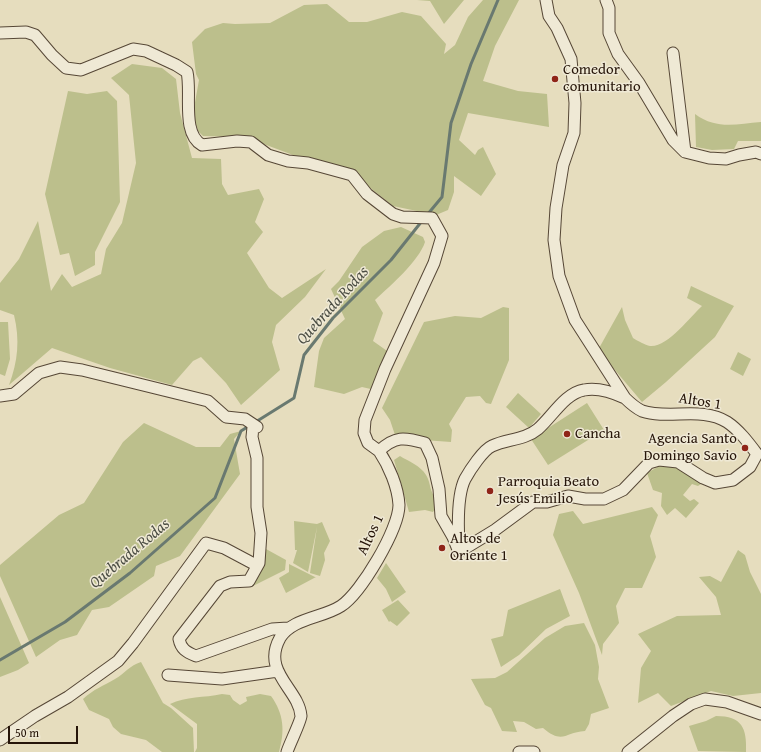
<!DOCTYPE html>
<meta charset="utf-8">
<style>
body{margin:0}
#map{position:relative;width:761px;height:752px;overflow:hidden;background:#e6ddbe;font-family:"Gentium Book Plus",serif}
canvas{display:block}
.scale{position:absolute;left:8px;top:726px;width:70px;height:18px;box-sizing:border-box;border:2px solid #261509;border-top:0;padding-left:5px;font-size:12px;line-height:14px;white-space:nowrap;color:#261509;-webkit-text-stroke:3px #efe9d5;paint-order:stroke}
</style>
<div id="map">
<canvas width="761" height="752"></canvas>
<div class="scale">50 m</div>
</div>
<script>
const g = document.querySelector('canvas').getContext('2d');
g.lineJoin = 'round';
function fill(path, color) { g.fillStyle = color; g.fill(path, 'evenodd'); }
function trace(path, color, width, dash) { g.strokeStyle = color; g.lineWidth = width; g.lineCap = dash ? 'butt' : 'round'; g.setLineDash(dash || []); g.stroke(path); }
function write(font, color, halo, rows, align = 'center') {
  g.font = font + ' "Gentium Book Plus",serif'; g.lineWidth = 3; g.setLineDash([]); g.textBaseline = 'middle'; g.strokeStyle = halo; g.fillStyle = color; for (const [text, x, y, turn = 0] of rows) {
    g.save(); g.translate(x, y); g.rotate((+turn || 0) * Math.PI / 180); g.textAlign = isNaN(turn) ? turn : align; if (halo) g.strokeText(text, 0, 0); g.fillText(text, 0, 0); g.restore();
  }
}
const green = new Path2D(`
 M417,0H464L444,24L430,1Z
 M483,0H519L495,46L483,81L518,91L547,94L549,127L468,113L459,140L475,155L478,150L483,147L496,174L481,196L454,176V192L448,210L436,215L393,206L344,167L301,158L245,137L203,136L198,131L195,122L194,108L199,80L196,74L192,42L205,29L223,23L235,24L270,23L304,5L327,4L349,22H367L402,12L421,16L446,44L444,54L455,45L468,17Z
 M132,64L162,68L176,79L180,113L192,158L221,159L222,184L228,195L259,189L264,199L255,222L263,232L247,253L269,288L282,298L326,269L305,297L276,325L272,342L280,370L241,405L226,383L201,357L193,361L172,385L110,368L52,348L9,385C18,361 20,340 14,315L0,310V283L19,259L38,221L51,291L62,274L72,287L101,274L106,249L122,223L136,163L129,95L111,78Z
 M68,91L87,94L107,91L117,101L120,202L95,252V265L75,276L69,253L60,255L45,194Z
 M695,114C717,130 736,124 761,122V141H738L734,149L712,150L696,147Z
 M401,227L423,237L425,242C419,261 390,286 375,300L383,313L373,341L390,353L375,390L362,387L344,394L314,387L319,351L324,338L345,319L331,289L339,281L362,247L384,231Z
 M691,286L734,306L715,337L666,382L642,402L598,350L622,307L625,320L633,338C638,341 645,345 650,346C667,348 690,317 702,306L687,298Z
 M503,307L509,308V360L491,404L486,403L480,396L466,397L449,424L452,430L451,442L396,438L390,420L382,408L424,322L455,316L481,318Z
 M0,322H8L10,359L5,376L0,374Z
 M738,352L751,359L743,376L730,369Z
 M518,393L541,414L529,428L506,407Z
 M587,403L604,430L548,465L531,439Z
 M144,423L196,447H220L230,434L241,431L234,439L240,474L180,556L156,566L154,576L109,607L92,610L77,635L60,640L36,657L0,576V565L59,515L84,503L123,442Z
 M400,456C408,461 421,466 426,475C432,485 428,490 438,501L437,506L433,512L425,510L409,512L394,460Z
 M663,464C679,465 690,473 701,484L698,486L692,484L683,495L690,501L694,499L699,503L686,518L675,508L667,515L661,506L662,493L653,490L647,473Z
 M652,507L658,515L650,536L656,557L642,588H625L616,606L619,623L603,644L602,655L579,593L553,535L559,514L573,511L583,524Z
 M294,521L317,524L322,522L330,541L324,553L325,560L320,576L310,573L317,527L308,572L293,563L297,550H295Z
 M266,549L286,560L285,570L253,586L252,582L261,569Z
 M738,550L745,555L750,572L761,594V693L733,696L711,691L671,706L658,693L638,703L641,668L651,651L638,634L677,616L721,615L716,597L699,577L710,576L721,582Z
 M386,563L406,592L392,602L386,589L377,578Z
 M289,564L315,577H316L286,593L279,578L289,572Z
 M560,589L570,616L546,629L519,655L501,667L491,639L503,636L508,610Z
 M0,597L29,663L18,670L0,677Z
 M398,600L410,613L397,626L390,621L389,622L382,610Z
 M584,623L595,645L599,667L598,679L609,708L591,714L589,724L585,731C565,732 563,745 543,728L536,729L524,722L513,721L517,732L502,731L491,708L485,705L471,679L495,678L507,672L545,638L565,626Z
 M141,662L163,703L171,708L193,728L194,752H162L146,740L121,734L113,727L109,719L89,710L83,699C94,689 103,686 115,679C124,674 130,665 141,662Z
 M222,694L230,695L233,700L240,705L247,701L246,697L260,694L271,696C284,714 285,731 279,752H195L197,748V724L170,704C186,696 204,698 222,694Z
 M716,716C742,716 747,728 746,752L698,751L689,726L706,721Z`);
const stream = new Path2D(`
 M427,215L442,197L451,123L471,64L498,0
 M254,423L294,398L304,355L333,318L391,260L422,221
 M0,660L65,622L130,573L215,498L241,431L249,426`);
const minor = new Path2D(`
 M606,0L609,8V33L618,54L639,83L673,140L685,152L709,158L726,159L739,155L756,152L761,154
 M0,33L26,32L35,35L52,55L66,68L81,70L133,49L146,51L176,65L187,72C192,93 181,133 202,145L237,141L251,142L268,155L288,161L308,163L352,175L367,194L393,214L402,217L432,218L442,236L434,263L385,369L365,420L364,433L368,443L379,451
 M673,53L685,152
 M0,396L14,394L39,373L60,367L82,370L208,401L226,417L245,419L257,427
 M257,427H253L252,437L257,458V507L261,533L259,563L249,581L230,582L220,586L179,639C181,649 186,652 196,656L272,629L288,628
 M459,545C458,527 457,495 465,479C470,470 483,450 492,446C507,439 525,440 538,429C552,417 565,393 584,390C598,387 612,392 625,398
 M168,675L222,679L278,671
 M0,740L35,716L68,697L118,661L133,643L206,543L224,548L256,565
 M287,752C289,745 301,721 301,716C299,689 261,672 280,638C292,618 323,618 341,606C361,593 399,529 399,505C398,487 389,466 379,451C395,436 404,437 425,443L432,458L439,489L441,516L453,537L459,552L495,530L533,502H547L568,496L585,499H604L623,490L649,463L659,460L678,462L703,478L715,483L733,480L750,467L757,454C748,442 739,430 727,422C702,406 669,420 642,411C636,408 630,403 625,398L575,320L559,276L554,240L556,208L563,165L574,133L575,103L571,59L557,28L549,16L546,0
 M519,752H534
 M628,752L673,716L691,704L705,699L727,702L761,714`);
const markers = [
 [555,79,4,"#8f2418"],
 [567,434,4,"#8f2418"],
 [745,448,4,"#8f2418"],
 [490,491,4,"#8f2418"],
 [442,548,4,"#8f2418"]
];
const poiNames = [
 ["Comedor",563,70],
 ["comunitario",563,87],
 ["Cancha",575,434],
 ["Agencia Santo",737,439,"right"],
 ["Domingo Savio",737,456,"right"],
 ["Parroquia Beato",498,482],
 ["Jesús Emilio",498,499],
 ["Altos de",450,539],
 ["Oriente 1",450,556]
];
const streetNames = [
 ["Altos 1",700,402,9],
 ["Altos 1",371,535,-65]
];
const waterNames = [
 ["Quebrada Rodas",333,306,-48],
 ["Quebrada Rodas",130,554,-40]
];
fill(green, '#bcbf8c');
trace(stream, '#697970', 3);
trace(minor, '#564736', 13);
trace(minor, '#efe9d5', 11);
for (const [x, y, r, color] of markers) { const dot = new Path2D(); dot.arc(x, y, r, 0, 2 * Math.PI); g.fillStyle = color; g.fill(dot); trace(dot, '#efe9d5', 1.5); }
write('15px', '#261509', '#efe9d5', poiNames, 'left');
write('15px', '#261509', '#efe9d5', streetNames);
write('italic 16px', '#4d4f45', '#efe9d5', waterNames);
</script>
